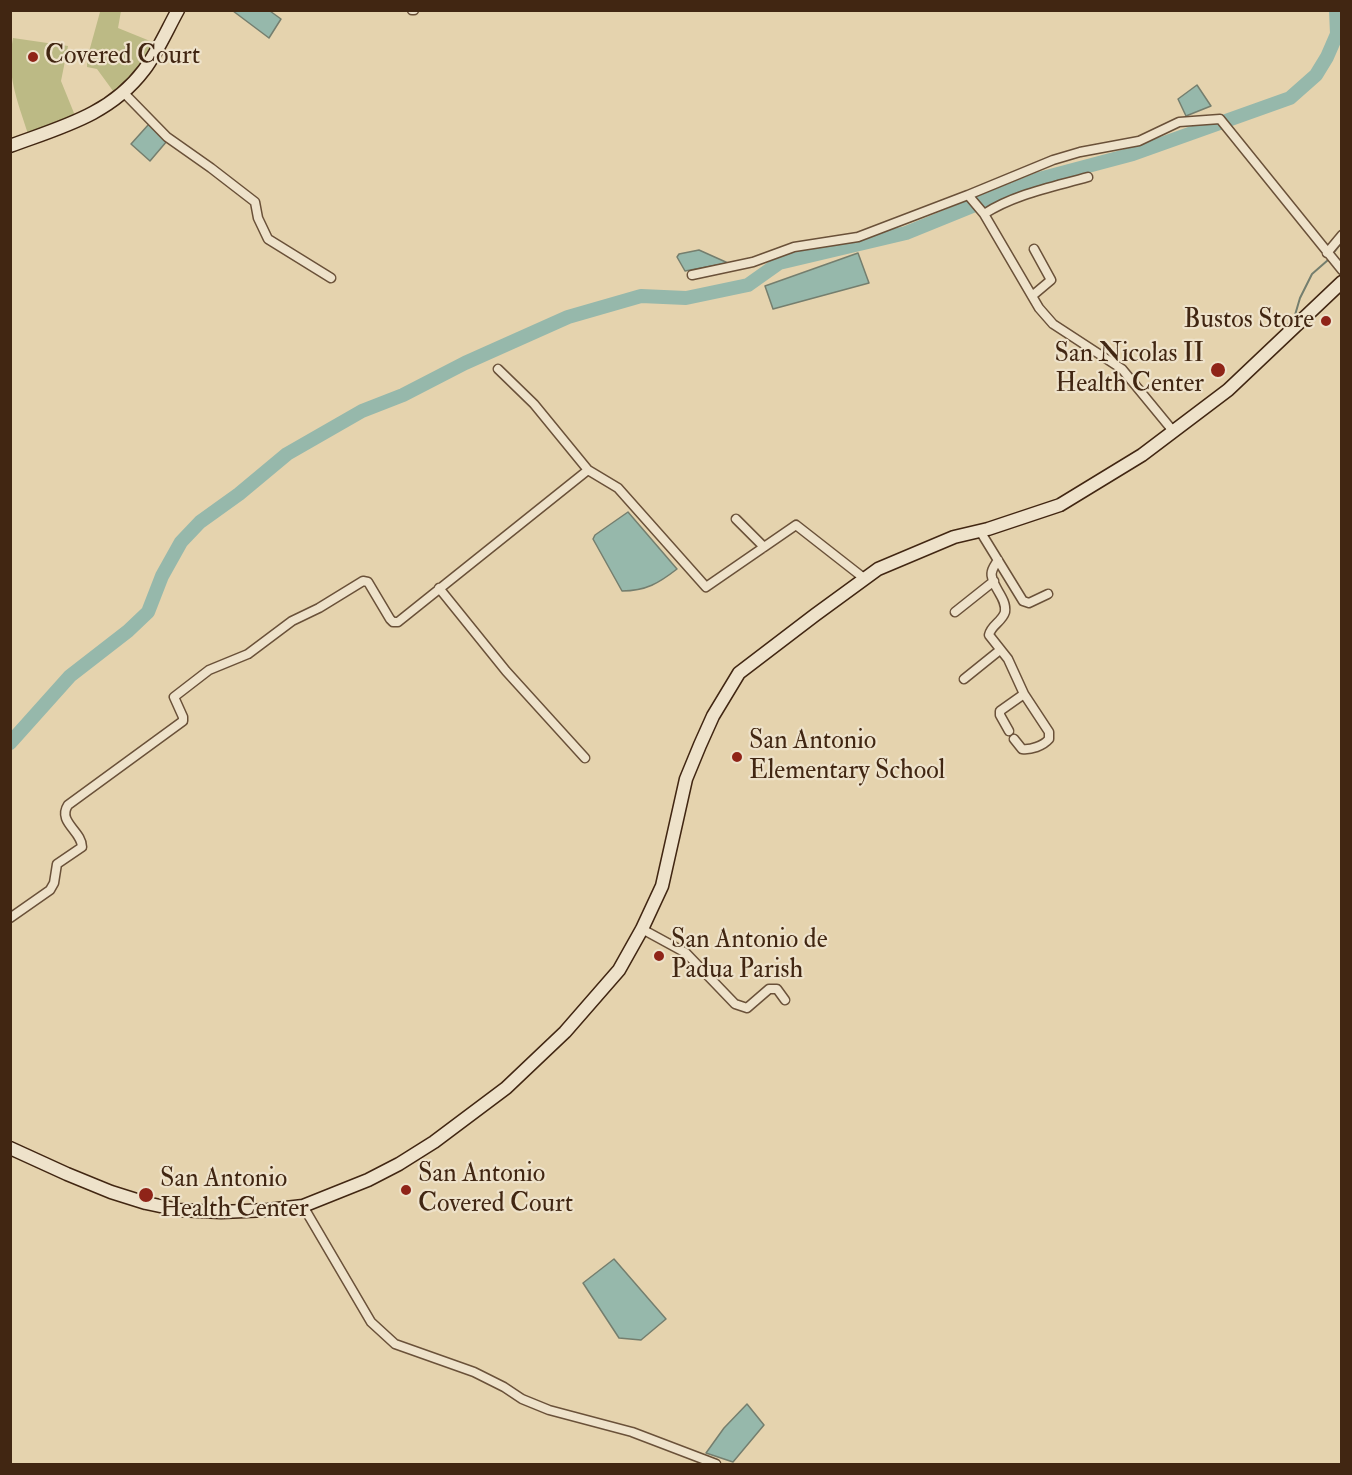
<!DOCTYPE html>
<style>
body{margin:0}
#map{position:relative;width:1352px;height:1475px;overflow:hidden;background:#e5d3ae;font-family:"IM FELL Double Pica",serif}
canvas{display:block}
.frame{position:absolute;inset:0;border:12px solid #412612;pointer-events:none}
</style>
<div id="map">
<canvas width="1352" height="1475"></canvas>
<div class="frame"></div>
</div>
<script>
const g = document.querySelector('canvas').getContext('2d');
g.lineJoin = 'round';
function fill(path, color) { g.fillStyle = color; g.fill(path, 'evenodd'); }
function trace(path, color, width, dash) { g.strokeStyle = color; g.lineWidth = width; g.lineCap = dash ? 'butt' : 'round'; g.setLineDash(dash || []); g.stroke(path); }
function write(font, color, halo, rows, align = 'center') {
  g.font = font + ' "IM FELL Double Pica",serif'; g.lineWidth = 4.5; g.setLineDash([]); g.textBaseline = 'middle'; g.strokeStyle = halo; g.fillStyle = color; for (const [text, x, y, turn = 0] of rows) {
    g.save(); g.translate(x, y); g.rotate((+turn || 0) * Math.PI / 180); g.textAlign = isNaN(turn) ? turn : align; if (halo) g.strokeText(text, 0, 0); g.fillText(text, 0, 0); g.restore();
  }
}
const green = new Path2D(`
 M96,11H121L118,28L155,43L142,67L116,95L97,69L87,67V59L100,12Z
 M13,38L68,46L61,81L76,118L28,134C17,99 6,75 13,38Z`);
const water = new Path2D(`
 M233,11H270L281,19L269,38Z
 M1197,85L1211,106L1186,116L1178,99Z
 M149,124L167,141L150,161L131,144Z
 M699,250L728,263L685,271L677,257L679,254Z
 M858,253L869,283L773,309L765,286Z
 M628,512L677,569C659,583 646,591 622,591L593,539L595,535Z
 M614,1259L666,1319L641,1340L619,1338L583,1283Z
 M747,1404L764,1425L733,1462L706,1453L724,1428Z`);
const stream = new Path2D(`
 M1295,315L1300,298L1312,274L1328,260L1342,242`);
const river = new Path2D(`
 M10,743L70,676L128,631L148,612L162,576L181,542L200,522L239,494L287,454L362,411L403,395L465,363L568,317L641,296L686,298L748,285L779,263L906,233L1039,179L1133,154L1290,98L1316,75L1327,57L1337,34L1336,10`);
const street = new Path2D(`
 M412,10H414
 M124,93L167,137L211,168L255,202L258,218L268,239L331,278
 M1088,177C1053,187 1015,194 984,214L1039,308L1053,324L1122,369L1173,431
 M968,195L1053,160L1080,152L1139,141L1179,122L1220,119L1342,270
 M1327,253L1342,235
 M692,275L753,262L794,247L858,237L968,195L984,214
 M1032,296L1051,280L1034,249
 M498,369L534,404L588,470
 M736,519L764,547
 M980,531L1023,601L1029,603L1048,594
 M998,560C995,565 990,571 992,577C994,589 1007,599 1005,612C1002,622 991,625 989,635L1008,659L1024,694
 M439,588L506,671L585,758
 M955,612L994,581
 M964,679L1000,650
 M1009,731L1000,715V711L1024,694L1049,732V739C1043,746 1031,750 1022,749L1014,739
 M10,918L50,890L54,883L57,864L82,847C82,831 57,822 68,805L183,721V717L174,697L209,670L248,654L292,621L319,608L363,581L368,582L390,619L393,622H398L588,470L618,488L706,587L796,525L865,579
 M642,929L686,953L735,1004L747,1008L769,989H777L785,1000
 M303,1206L371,1322L395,1344L474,1372L504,1387L522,1399L549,1410L632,1432L716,1464`);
const secondary = new Path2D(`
 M10,146C61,127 110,115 144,70C157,53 167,30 178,10
 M10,1148L67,1174L111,1192L146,1203L179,1210L221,1212L268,1210L303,1206L368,1180L399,1164L434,1142L506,1088L565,1032L619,970L642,929L662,886L686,779L700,745L713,716L739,673L815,615L878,569L954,537L988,529L1060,505L1142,455L1228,390L1342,282`);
const markers = [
 [33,57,6,"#8f2418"],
 [1326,321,6,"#8f2418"],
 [1218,370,8,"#8f2418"],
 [737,757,6,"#8f2418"],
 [659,956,6,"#8f2418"],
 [406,1190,6,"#8f2418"],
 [146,1195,8,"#8f2418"]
];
const poiNames = [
 ["Covered Court",45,57],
 ["Bustos Store",1314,321,"right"],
 ["San Nicolas II",1204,355,"right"],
 ["Health Center",1204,385,"right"],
 ["San Antonio",749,742],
 ["Elementary School",749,772],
 ["San Antonio de",671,941],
 ["Padua Parish",671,971],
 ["San Antonio",418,1175],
 ["Covered Court",418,1205],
 ["San Antonio",160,1180],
 ["Health Center",160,1210]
];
fill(green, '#bcba85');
fill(water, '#96b8ab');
trace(water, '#747e6e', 1.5);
trace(stream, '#747e6e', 2);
trace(river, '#96b8ab', 14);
trace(street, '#6a5139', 11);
trace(secondary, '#412612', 15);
trace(street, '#eee2ca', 8);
trace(secondary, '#eee2ca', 12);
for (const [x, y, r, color] of markers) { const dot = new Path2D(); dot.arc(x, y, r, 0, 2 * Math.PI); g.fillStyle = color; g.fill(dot); trace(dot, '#eee2ca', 2); }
write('26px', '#412612', '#eee2ca', poiNames, 'left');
</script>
